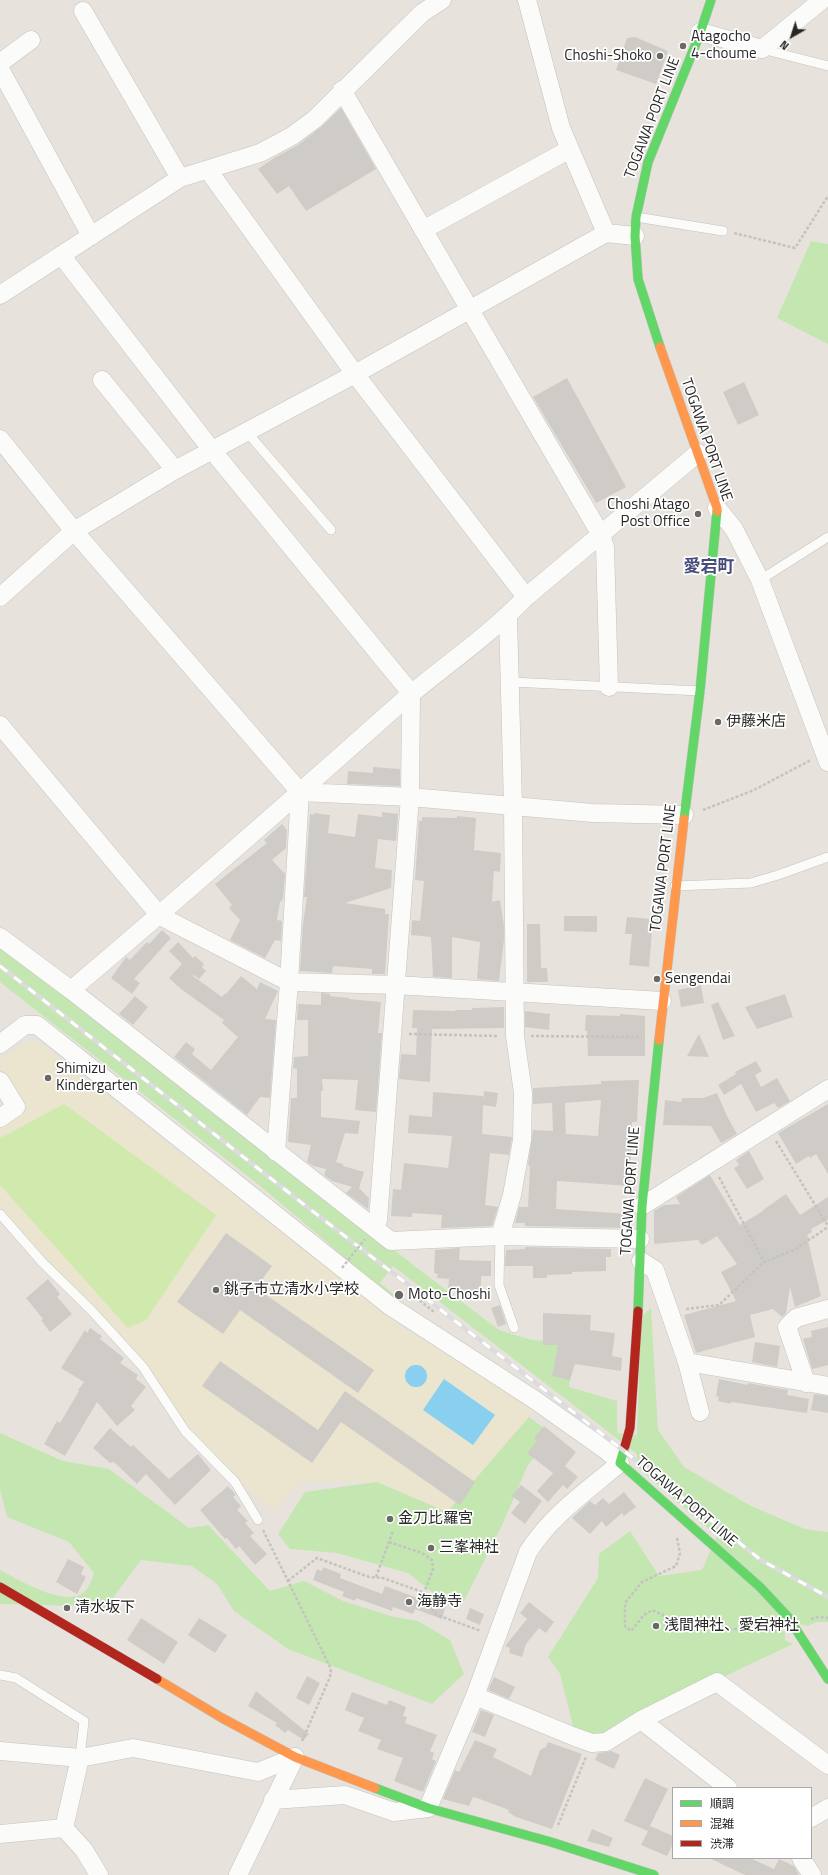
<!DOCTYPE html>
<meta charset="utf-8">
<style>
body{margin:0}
#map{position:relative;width:828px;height:1875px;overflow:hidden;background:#e7e3dc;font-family:"Titillium Web","Noto Sans JP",sans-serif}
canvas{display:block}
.legend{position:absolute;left:672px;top:1787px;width:140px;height:72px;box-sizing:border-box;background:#fff;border:1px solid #a9a9a9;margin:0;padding:5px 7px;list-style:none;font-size:12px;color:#272727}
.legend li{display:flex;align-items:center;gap:8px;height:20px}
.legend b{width:20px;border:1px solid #a9a9a9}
.north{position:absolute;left:772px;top:16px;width:40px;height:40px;-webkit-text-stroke:3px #fff;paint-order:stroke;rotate:219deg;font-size:11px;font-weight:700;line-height:16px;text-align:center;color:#272727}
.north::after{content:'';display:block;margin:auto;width:14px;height:18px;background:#272727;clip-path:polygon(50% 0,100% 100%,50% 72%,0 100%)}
</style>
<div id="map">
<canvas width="828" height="1875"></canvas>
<ul class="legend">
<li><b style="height:5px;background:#63d668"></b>順調</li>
<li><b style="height:5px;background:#ff974d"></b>混雑</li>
<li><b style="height:5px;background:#b3261e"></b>渋滞</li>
</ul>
<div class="north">N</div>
</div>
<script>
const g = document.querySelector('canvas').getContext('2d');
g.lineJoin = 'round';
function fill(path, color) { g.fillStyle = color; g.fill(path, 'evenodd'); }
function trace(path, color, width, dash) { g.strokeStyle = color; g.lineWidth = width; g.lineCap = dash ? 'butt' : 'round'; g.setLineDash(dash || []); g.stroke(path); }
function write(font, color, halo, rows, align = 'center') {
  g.font = font + ' "Titillium Web","Noto Sans JP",sans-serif'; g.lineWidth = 3.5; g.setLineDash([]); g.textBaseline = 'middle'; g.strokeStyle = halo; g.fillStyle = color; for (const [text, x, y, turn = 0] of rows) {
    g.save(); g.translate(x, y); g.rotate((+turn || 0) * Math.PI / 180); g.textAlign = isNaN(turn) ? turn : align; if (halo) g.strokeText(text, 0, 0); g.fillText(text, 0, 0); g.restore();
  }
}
const education = new Path2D(`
 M35,1039L400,1325L534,1410L452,1523L377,1482H300L273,1511L238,1479L188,1427L146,1363L116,1329L45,1258L0,1207V1128L29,1110L0,1064V1058Z`);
const green = new Path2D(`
 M811,241L828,244V344L777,318Z
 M0,942L155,1061L417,1268L499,1330L532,1340L575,1342L569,1387L617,1401V1433L637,1435L641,1317L651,1308L658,1430L684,1467L751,1506L805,1529L828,1532V1622H817L807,1626L769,1615L785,1633V1640L793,1644L721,1678L613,1734H575L560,1674L548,1657L598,1578L599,1554L630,1531L659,1576L702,1570L717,1536L637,1467V1454L393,1266L380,1283L400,1299L399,1301C375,1285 349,1266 329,1244L259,1185L0,982Z
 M529,1417L550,1433L527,1467L503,1523L464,1601L448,1605L408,1573L337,1553L290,1549L278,1534L305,1492L377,1482L447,1512Z
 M0,1433L63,1461L109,1469L189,1528L208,1525L270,1591L304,1581L343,1601L394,1617L418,1621L450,1640L464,1674L432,1704L288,1649L234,1611L217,1584L192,1566L141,1560L104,1610L74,1606L0,1604V1570C17,1579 70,1611 86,1590C90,1586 92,1578 94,1573L69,1542L7,1517L0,1489Z`);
const pitch = new Path2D(`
 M64,1104L216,1215L146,1320L128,1328L0,1185V1138Z`);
const water = new Path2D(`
 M405 1376a11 11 0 1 1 22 0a11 11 0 1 1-22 0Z
 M444,1379L495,1415L473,1445L423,1410Z`);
const building = new Path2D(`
 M635,37L668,51L656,84L616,70L627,38Z
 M341,108L376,169L306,211L289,186L277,194L258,169L274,158L298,145L321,127Z
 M567,378L626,487L596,503L533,397Z
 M744,382L759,415L738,425L723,392Z
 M373,767L400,769V786L347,784L348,771L373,773Z
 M382,812L398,814L396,841L378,839L375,868L392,870L391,888L345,903L385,909V914H389L385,974H372V969L333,966L332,973L300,971L303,924L307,897H304L310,814L314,815V813L330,815L328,833L355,837L358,814L382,817Z
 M457,816L476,818L474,850L501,853L500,872L494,871L492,902L500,900L504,926V940L499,981L477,979L480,942L452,937V978L433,977L431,937L411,935L412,920L420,921L424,881L415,880L419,821H422V817L457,818Z
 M282,824L287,830L286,848L272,860L285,874L283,899L280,902L277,920L282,921L281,941L275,940L265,958L230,940L240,920L229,908L232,905L215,884L267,843L264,840Z
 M564,916H597V932L564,931Z
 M627,917L653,919L649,967L629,965L632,934H625Z
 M527,924H540L541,968H547L548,982H527Z
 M162,930L171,938L134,979L140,983L132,994L111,978L126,957L130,960L147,942L149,944Z
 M178,942L193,958L195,956L204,964L202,967L206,971L199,979L194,975L193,976L222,997L225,993L226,994L241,976L257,989L260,982L278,991L265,1019L276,1020L270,1098L260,1097L247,1115L174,1057L186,1042L195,1049L192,1054L211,1070L238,1037L222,1023L224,1020L181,989L169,978L182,964L169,951Z
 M701,985L704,1003L681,1007L678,990Z
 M321,993L330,994V996L349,998V999L381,1002L378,1033H382L376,1112L355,1110L358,1080L322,1079L323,1091H321V1117L360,1121L358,1134L345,1133L336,1162L343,1164V1166L364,1172L359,1188L369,1198L368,1209L346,1193L352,1187L332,1181L324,1175L326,1169L313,1166L307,1162L311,1145L288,1142L291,1098H297V1069L293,1068L294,1057L308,1056V1020H297L298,1004L321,1005Z
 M785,994L793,1017L757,1029L745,1007Z
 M135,996L148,1007L133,1025L119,1014Z
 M718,1002L735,1036L723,1040L711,1005Z
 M504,1007V1028L432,1029L430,1082L399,1079L401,1054L416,1055L417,1028H412L413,1010L455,1011V1010H472V1008Z
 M525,1011L550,1014L549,1030L525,1027Z
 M620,1014L645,1016V1056H588L587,1031H585L586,1015L620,1016Z
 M699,1034L709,1057L687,1056Z
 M756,1061L762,1071L755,1075L761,1087L777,1078L790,1101L778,1108L774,1103L756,1112L741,1084L724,1095L718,1085L736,1074L735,1072Z
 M639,1080L637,1122H632L631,1157L628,1172L630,1173V1186L557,1181L556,1209L629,1214L628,1228L525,1226V1223H515L519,1207H528L530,1166L528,1165L533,1130L553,1131L552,1103L533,1104V1088L601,1084V1081ZM601,1100L598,1136L566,1134L565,1103Z
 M484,1091L498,1093L496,1107L483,1105L482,1134L512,1137L509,1155L490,1153L485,1205L498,1207L492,1226L441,1228L442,1215L412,1213V1217L391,1216L393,1189L401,1190L404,1163L448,1168L452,1136L408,1133L409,1115L432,1117L433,1092L483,1096V1102Z
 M717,1093L728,1118L737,1134L725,1141L721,1143L711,1126L663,1125L665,1100L681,1102L682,1098H703Z
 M828,1104V1174L816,1154L810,1158L809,1156L796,1164L778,1133Z
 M749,1151L764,1179L747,1189L734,1168L739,1165L736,1160Z
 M710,1175L740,1225L763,1211V1210L786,1194L800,1215L828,1197V1220L811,1229L812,1232L807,1235L810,1240L808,1241L821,1296L795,1307L790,1287L786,1313L782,1317L773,1309L750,1315L755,1337L696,1353L684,1315L736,1301L721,1272L737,1264L717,1236L702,1245L698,1240L654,1244V1211L664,1205L680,1204L676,1197Z
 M226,1233L272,1266L256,1288L374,1370L358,1393L240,1310L223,1334L177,1302Z
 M525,1247L611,1249V1257H606V1271L572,1272V1274L547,1275V1278H533V1266H505L506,1250L525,1249Z
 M460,1248L459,1260L491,1261V1276H481V1298L461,1296V1289H448L449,1279L437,1278L438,1274L434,1273L435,1250Z
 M48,1279L60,1294L57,1297L72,1314L50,1332L41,1320L43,1319L26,1298Z
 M500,1305L506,1324L498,1327L491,1308Z
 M543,1313L591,1315L590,1330L615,1333L612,1356L622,1358L621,1371L575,1364L570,1380L552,1376L558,1345H543Z
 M828,1327V1365L812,1369L803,1339L812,1337L811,1331Z
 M90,1328L102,1336L100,1339L124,1358L120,1363L138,1375L136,1379L146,1387L131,1406L135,1410L117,1426L97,1402L65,1456L44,1444L57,1421L60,1423L79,1391L78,1390L84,1382L61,1368L85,1330L87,1333Z
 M755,1342L780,1346L777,1367L752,1362Z
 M220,1361L318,1430L345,1391L475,1482L460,1505L341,1422L312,1463L202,1386Z
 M719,1379L748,1385V1383L788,1390L787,1395L809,1399L807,1413L731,1402V1404L718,1401L719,1397L716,1396Z
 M814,1394L828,1396V1413L811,1410Z
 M544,1426L576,1452L565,1466L578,1477L567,1489L563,1485L548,1502L537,1491L553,1473L527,1453L537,1441L534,1438Z
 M110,1428L131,1447L133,1445L169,1479L198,1454L211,1470L175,1505L146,1474L137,1484L114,1462L110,1463L93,1448Z
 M521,1485L542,1501L525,1524L511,1513L520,1502L512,1496Z
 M228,1486L236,1495L233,1497L241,1506L237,1510L248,1521L245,1523L254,1533L250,1536L267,1554L255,1565L239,1546L236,1549L227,1538L225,1539L200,1510Z
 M624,1492L636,1507L624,1516L622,1513L606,1527L602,1521L590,1534L572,1518L590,1501L595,1505L603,1498L609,1504Z
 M68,1559L84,1567L81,1574L86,1577L77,1594L56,1582Z
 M323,1567L341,1574L340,1578L382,1594L385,1586L445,1608L442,1619L415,1609L413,1614L393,1607L392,1611L356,1598L355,1601L342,1596L344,1592L313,1580L317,1569L322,1571Z
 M529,1602L554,1622L546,1633L539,1628L526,1644L522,1657L509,1653L510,1648L505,1646L527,1619L520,1613Z
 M470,1608L484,1614L480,1625L466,1619Z
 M141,1618L178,1642L164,1664L127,1640Z
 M199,1618L227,1635L215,1653L188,1635Z
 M307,1676L320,1683L309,1705L296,1698Z
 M494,1677L515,1687L509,1699L488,1690Z
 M256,1691L309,1734L304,1740L288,1730L285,1733L275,1725L277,1723L248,1706Z
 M352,1692L387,1705L389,1700L406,1707L403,1716L407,1717L405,1723L437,1735L430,1751L434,1753L432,1759L436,1761L423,1792L394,1781L403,1758L377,1749L381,1740L358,1731L364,1718L345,1710Z
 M481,1710L494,1715L485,1737L472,1732Z
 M475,1740L497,1749L493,1757L531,1776L540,1750L546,1747L548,1742L582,1754L552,1829L516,1817L508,1812L509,1810L477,1798L473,1797L469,1806L443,1799L455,1770L459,1772Z
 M611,1751L620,1755L614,1769L595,1760L598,1753Z
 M645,1778L668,1789L650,1826L673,1836V1844L667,1856L641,1845L648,1831L624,1821Z
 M592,1829L613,1838L609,1847L587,1841Z
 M709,1858H750L774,1869L779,1859L794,1866L799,1875H745Z`);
const path = new Path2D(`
 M734,233L795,248L828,196
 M703,810L754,790L811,760
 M409,1034L498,1036
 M531,1036L642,1037
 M776,1141L828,1226
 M719,1177L764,1262L794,1250L828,1227
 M408,1291L434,1312
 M686,1309L719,1305L764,1262
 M263,1530L331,1669L330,1677L302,1741
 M677,1538L680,1553L676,1566L642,1582L625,1603V1626L631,1631L644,1615L652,1610L663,1615L667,1626L776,1631
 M389,1542L422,1553L432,1560L433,1569L424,1593
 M376,1577L393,1531
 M288,1581L317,1558L369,1577L383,1578L428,1594L430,1607L437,1615L481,1631
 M811,1619L818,1617L828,1618
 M558,1825L586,1757`);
const lane = new Path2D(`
 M762,49L828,66
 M636,217L723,231
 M246,431L331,530
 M760,580L828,537
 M511,682L700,691
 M675,886L751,883L778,875L828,857
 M0,1214L42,1262L91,1310L143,1367L185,1431L235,1482L258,1520
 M500,1236L499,1285L514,1328
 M0,1675L16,1678L84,1721L80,1758`);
const street = new Path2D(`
 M527,0L561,128L606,233
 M83,11L180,178
 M700,32L762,49L822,0
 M0,63L31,40
 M0,69L91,236
 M342,90L601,535L605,547L609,687
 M208,170L355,374L526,597
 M423,230L570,149
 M61,255L211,449L411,693L410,797L378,1220L374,1227
 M0,295L180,178L260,153L292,136L315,119L422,13L442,0
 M102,380L175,470
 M0,439L74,531L300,792L289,982L276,1152
 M717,508L734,529L760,580L828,762
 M0,597L74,531L175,470L355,374L606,233L635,236
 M0,725L160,916L289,982L396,985L662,1001
 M300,792L410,797L593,813L684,815
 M0,937L71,990L391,1241L500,1236L640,1239
 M71,990C181,897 289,802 397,706C439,669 487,638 526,597L698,453
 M0,1044L25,1025H37L390,1306L535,1400L607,1451L620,1463C587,1491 551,1515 528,1552L475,1696L428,1808L394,1812L345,1795L273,1800
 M0,1081L16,1107L0,1118
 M642,1206L828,1089
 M500,1236L512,1195L522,1140L523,1093L515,1036L513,806L508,616
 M641,1261L655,1270L687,1362L700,1412
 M687,1362L828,1386
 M806,1383L787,1327L796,1318L828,1309
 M475,1696L575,1737L592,1743L606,1742L641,1720L728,1788
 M641,1720L717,1682L828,1765
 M0,1751L80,1758L133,1748L258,1772L295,1757
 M811,1818L828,1808
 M64,1828L80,1758
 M64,1828L84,1850L99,1875
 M0,1834L64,1828
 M801,1858L812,1875
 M238,1875L295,1757`);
const fast = new Path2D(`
 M660,347L638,279L635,236L636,217L648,162L699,36L711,0
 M684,819L700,691L717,511
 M638,1311L642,1206L659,1040
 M625,1446L620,1463L760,1587L788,1617L828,1679
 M375,1788L428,1808L551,1842L654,1875`);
const slow = new Path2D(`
 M660,347L717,508V511
 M659,1040L684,819
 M157,1679L222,1718L295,1757L375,1788`);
const jam = new Path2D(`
 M625,1446L630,1428L638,1311
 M0,1587L157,1679`);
const rail = new Path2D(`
 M0,966L311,1210L624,1451L761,1560L828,1597`);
const pathBridge = new Path2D(`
 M342,1268L365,1239`);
const markers = [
 [683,46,4,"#6a6966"],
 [660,56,4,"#6a6966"],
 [698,514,4,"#6a6966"],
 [718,722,4,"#6a6966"],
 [657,979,4,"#6a6966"],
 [48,1078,4,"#6a6966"],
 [216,1290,4,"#6a6966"],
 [399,1295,5,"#6a6966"],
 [390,1519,4,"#6a6966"],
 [431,1548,4,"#6a6966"],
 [409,1602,4,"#6a6966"],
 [67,1608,4,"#6a6966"],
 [656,1626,4,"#6a6966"]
];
const poiNames = [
 ["Atagocho",691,37],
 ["4-choume",691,54],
 ["Choshi-Shoko",652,56,"right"],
 ["Choshi Atago",690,505,"right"],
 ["Post Office",690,522,"right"],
 ["伊藤米店",726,722],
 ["Sengendai",665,979],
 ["Shimizu",56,1069],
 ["Kindergarten",56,1086],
 ["銚子市立清水小学校",224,1290],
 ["Moto-Choshi",408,1295],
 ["金刀比羅宮",398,1519],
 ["三峯神社",439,1548],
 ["海静寺",417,1602],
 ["清水坂下",75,1608],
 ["浅間神社、愛宕神社",664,1626]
];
const streetNames = [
 ["TOGAWA PORT LINE",653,118,-69],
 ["TOGAWA PORT LINE",706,440,71],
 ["TOGAWA PORT LINE",664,868,-83],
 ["TOGAWA PORT LINE",631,1191,-86],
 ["TOGAWA PORT LINE",686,1502,41]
];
const quarterNames = [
 ["愛宕町",709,568]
];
fill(education, '#ebe4cf');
fill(green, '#c4e6b1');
fill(pitch, '#d0eaae');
fill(water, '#88cff0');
fill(building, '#cfccc7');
trace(lane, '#c3c2c2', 10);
trace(street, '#c3c2c2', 19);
trace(fast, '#c3c2c2', 10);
trace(slow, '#c3c2c2', 10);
trace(jam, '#c3c2c2', 10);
trace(path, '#c4c3c2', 2.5, [3, 2]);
trace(lane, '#fbfbfa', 9);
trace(street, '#fbfbfa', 18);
trace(fast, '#63d668', 9);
trace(slow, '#ff974d', 9);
trace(jam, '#b3261e', 9);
trace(rail, '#dcdbde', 4.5);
trace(rail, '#fff', 3, [9]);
trace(pathBridge, '#c4c3c2', 2.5, [3, 2]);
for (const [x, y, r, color] of markers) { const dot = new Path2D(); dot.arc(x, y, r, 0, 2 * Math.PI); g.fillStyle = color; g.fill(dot); trace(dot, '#fff', 1.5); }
write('15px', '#272727', '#fff', poiNames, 'left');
write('15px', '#272727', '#fff', streetNames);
write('bold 17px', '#454b7b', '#fff', quarterNames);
</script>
